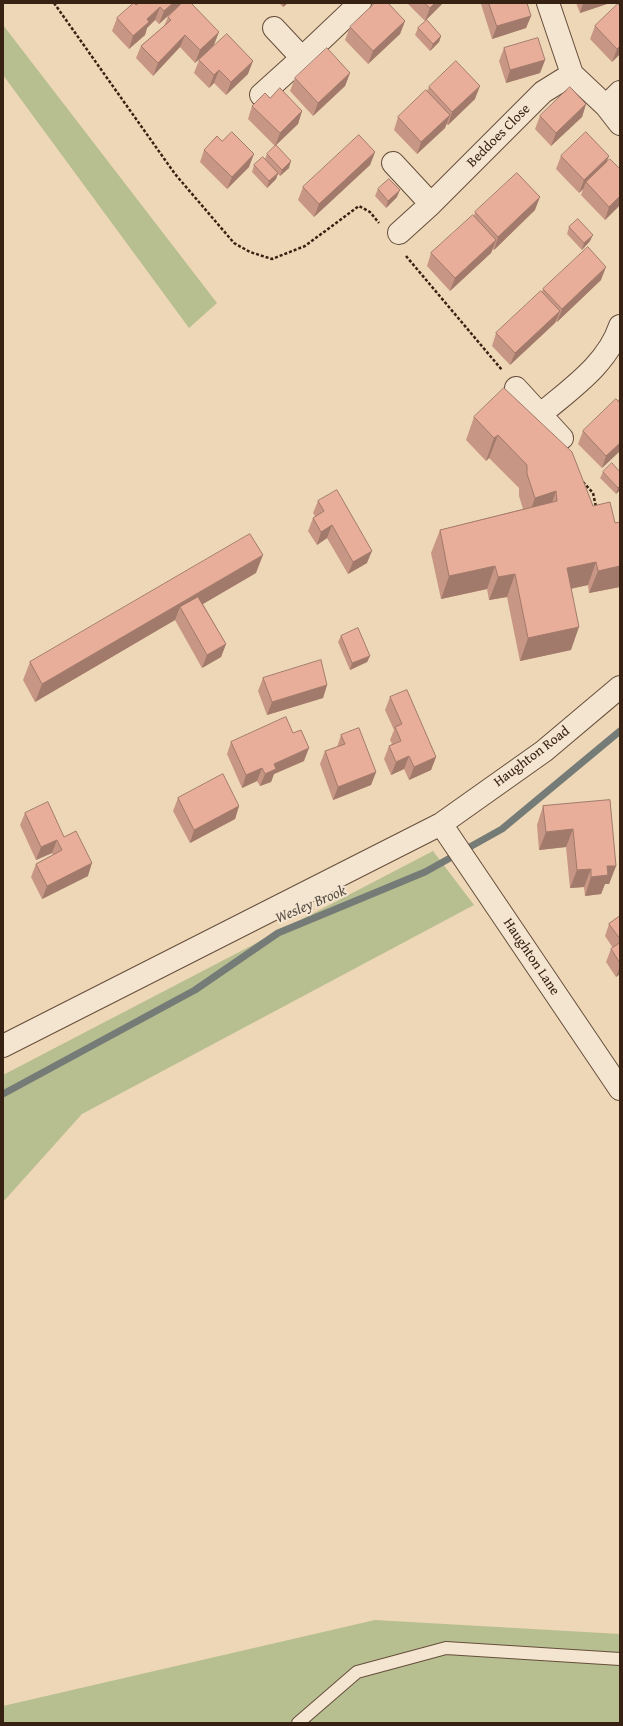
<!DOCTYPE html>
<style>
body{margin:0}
#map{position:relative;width:623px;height:1726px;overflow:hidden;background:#eed7b6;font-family:"Gentium Book Plus",serif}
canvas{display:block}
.frame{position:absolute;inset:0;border:4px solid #372112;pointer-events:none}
</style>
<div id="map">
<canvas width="623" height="1726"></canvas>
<div class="frame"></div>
</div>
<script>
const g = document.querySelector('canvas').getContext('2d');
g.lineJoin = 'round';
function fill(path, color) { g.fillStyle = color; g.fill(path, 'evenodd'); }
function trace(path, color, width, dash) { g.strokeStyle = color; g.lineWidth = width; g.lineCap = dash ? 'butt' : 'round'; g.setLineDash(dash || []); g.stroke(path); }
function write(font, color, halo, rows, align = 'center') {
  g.font = font + ' "Gentium Book Plus",serif'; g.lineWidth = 4; g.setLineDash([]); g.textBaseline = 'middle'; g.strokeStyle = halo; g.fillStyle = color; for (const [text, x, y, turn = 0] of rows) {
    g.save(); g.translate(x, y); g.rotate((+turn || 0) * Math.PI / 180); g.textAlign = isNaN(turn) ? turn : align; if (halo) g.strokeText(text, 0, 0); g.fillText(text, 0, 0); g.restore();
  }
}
const green = new Path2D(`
 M3,25L217,303L189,328L3,75Z
 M433,851L474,905L82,1114L3,1202V1075Z
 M375,1620L620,1634V1723H3V1706Z`);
const stream = new Path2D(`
 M3,1094L195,990L278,933L425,872L502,829L620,731`);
const path = new Path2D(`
 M54,3L175,174L234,243L250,252L272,259L305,246L359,206L370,212L379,223
 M406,256L502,370
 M583,482L593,493L596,507`);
const lane = new Path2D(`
 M298,1723L357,1672L446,1648L620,1659`);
const street = new Path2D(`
 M548,3L572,74L606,106L620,124
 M302,58L360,3
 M261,95L302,58L274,28
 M606,106L620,92
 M393,163L431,204L399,233
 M431,204L543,92L572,74
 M516,388L562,438
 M540,415C570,389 607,365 620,326
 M441,824L620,1089
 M3,1046L441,824L544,751L620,687`);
const wall = new Path2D(`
 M138,3H191L214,45L195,63L180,47L153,76L136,58L141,46L164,26L168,17L175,10L159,24L155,20L147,28L145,35L129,49L112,31L117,18Z
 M279,3H288L283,7Z
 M407,3H443L425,21Z
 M481,3H527L531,16L526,28L492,39L481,4Z
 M576,3H610L580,13Z
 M620,6V54L612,62L590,39L595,26Z
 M405,21L400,34L368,64L345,40L350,27Z
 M418,28L441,36L439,42L430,51L415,35Z
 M504,48L545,60L540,73L506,83L499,61Z
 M199,60L248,74L226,95L214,83L209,88L194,73Z
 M350,73L345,86L313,116L290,91L295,78Z
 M429,87L475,99L448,125L446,124L445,128L417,154L394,130L398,117L427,91Z
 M270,98L302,111L298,124L275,146L248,119L252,106Z
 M586,104L582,117L551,146L535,129L540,116Z
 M222,141L249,167L227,189L200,162L204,150Z
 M375,152L370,165L314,217L298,200L303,187Z
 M267,154L289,168L280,176L278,174L276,179L267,188L252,172L254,165L265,159Z
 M561,156L607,162L620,169V205L605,220L581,195L583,189L579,193L556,169Z
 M378,189L397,197L386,208L375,196Z
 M535,210L494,250L493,249L491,253L450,291L427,266L431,253L474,216L475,212Z
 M569,227L590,241L582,250L567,234Z
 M601,280L557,322L556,321L555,323L510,365L492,346L496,333L542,292L543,289Z
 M620,396V451L602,468L578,444L583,431L618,401Z
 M474,417L593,506L615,523L620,522V587L589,593L588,585L571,589V650L520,661L507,597L489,600L487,589L441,599L431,553L440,530L523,509L519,496V488L489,458L486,461L466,440Z
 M603,472L620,490L616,494L600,478Z
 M318,501L367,563L348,574L327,538L317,545L308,531L313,518L315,516L313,513Z
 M256,573L203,604L226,644L221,657L202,668L175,620L35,702L23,680L30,662Z
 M341,636L370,656L367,662L350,670L338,642Z
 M263,678L327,685L323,698L267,715L258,691Z
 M390,697L436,757L431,770L409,780L404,769L391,775L384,759L389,746L392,744L390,740L394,730L385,710Z
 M341,735L376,772L371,785L333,800L320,764L325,751L337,747Z
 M231,742L304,761L274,774L271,782L260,786L257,781L242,788L227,754Z
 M178,798L239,806L235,819L190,843L173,811Z
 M610,800L616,866L609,884H605L601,894L585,896L584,887L570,888L566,847L539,850L537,825L543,806Z
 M25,813L64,837L88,876L42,899L31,877L36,864L53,855L52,853L36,860L20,825Z
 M620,916V974L616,977L606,962L611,949L613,948L605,936L609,924Z`);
const shadedWall = new Path2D(`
 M173,3H182L159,24L164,11Z
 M284,3H288L283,7Z
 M435,3H443L425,21L430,8Z
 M583,3H610L580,13Z
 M160,7L155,20L147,28L145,35L129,49L133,36L147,19Z
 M531,16L526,28L492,39L497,26Z
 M405,21L400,34L368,64L373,51Z
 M219,32L214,45L195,63L200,50Z
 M185,35L180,47L153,76L158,63Z
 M441,36L439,42L430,51L433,44Z
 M620,46V54L612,62L617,49Z
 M545,60L540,73L506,83L510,70Z
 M253,61L248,74L226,95L231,82Z
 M219,70L214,83L209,88L214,75Z
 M350,73L345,86L313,116L318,103Z
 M480,86L475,99L448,125L452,112Z
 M586,104L582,117L551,146L556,133Z
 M302,111L298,124L275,146L280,133Z
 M450,115L445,128L417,154L421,142Z
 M375,152L370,165L314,217L319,204Z
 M254,154L249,167L227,189L232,177Z
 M609,156L604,169L586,182L583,189L579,193L584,180Z
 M291,161L289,168L280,176L282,170Z
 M278,173L276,179L267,188L269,181Z
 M400,190L397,197L386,208L388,201Z
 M620,196V205L605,220L609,207Z
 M540,197L535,210L494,250L498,237Z
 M593,235L590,241L582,250L584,243Z
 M496,240L491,253L450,291L455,278Z
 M606,267L601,280L557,322L562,309Z
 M560,311L555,323L510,365L515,353Z
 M498,435L489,458L486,461L494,438Z
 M620,443V451L602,468L606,456Z
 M620,486V490L616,494L618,488Z
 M556,491L548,514L527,520L535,498Z
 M332,525L327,538L317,545L321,532Z
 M372,551L367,563L348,574L353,562Z
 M263,555L256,573L184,615L180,607L175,620L35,702L42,684Z
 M596,562L588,585L559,591L567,568Z
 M495,566L487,589L441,599L449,576Z
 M620,566V587L589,593L598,571Z
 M515,574L507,597L489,600L498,577Z
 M579,627L571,650L520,661L528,638Z
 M226,644L221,657L202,668L207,655Z
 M370,656L367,662L350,670L352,663Z
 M327,685L323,698L267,715L272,702Z
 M309,748L304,761L274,774L271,782L260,786L265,774L274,764Z
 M409,756L404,769L391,775L396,762Z
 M436,757L431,770L409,780L414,767Z
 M262,768L257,781L242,788L246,775Z
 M376,772L371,785L333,800L338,787Z
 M239,806L235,819L190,843L194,830Z
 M573,829L566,847L539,850L546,832Z
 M57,840L52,853L36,860L41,847Z
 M92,863L88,876L42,899L47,886Z
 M607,866H616L609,884H605L601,894L585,896L591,877Z
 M591,869L584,887L570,888L577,870Z
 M620,966V974L616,977Z`);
const building = new Path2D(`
 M134,3L136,5L139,3H173L164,11L160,7L147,19L149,22L133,36L117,18Z
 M182,3H191L219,32L200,50L185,35L158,63L141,46L171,20L168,17Z
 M375,3H388L405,21L373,51L350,27Z
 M425,3H435L430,8Z
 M489,3H527L531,16L497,26Z
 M618,4L620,6V46L617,49L595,26Z
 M427,20L441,36L433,44L418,28Z
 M227,34L253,61L231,82L219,70L214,75L199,60Z
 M538,38L545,60L510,70L504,48Z
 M327,48L350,73L318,103L295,78Z
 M456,61L480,86L452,112L429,87Z
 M570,87L586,104L556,133L540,116Z
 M280,88L302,111L280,133L252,106L265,93L270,98Z
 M426,90L450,115L421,142L398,117Z
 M232,132L254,154L232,177L204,150L217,136L222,141Z
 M586,132L609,156L584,180L561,156Z
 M359,135L375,152L319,204L303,187Z
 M276,145L291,161L282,170L267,154Z
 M263,157L278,173L269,181L254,165Z
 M610,159L620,169V196L609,207L586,182Z
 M517,173L540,197L498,237L475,212Z
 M389,179L400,190L388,201L378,189Z
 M473,215L496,240L455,278L431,253Z
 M578,219L593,235L584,243L569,227Z
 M588,247L606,267L562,309L543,289Z
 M541,291L560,311L515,353L496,333Z
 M504,388L572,452L593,506L610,502L615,523L620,522V566L598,571L596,562L567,568L579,627L528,638L515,574L498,577L495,566L449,576L440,530L557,501L556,491L535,498L527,474V465L498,435L494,438L474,417Z
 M616,399L620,403V443L606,456L583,431Z
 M612,463L620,472V486L618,488L603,472Z
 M337,490L372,551L353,562L332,525L321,532L313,518L324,511L318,501Z
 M250,534L263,555L42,684L30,662Z
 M198,597L226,644L207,655L180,607Z
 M358,628L370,656L352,663L341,636Z
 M321,660L327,685L272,702L263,678Z
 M407,690L436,757L414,767L409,756L396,762L389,746L401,741L395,727L402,724L390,697Z
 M286,717L293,733L301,730L309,748L274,764L276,769L265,774L262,768L246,775L231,742Z
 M359,728L376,772L338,787L325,751L345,744L341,735Z
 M223,774L239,806L194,830L178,798Z
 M610,800L616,866H607L608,875L591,877V869L577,870L573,829L546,832L543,806Z
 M48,802L64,837L76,831L92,863L47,886L36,864L62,850L57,840L41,847L25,813Z
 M620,916V939L609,924Z
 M620,943V963L611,949Z`);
const streetNames = [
 ["Beddoes Close",499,136,-45],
 ["Haughton Road",532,757,-37],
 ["Haughton Lane",531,957,56]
];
const waterNames = [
 ["Wesley Brook",311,905,-23]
];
fill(green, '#b7be8f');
trace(stream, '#757b76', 7);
trace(lane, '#654e3b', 14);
trace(street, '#654e3b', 24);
trace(path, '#372112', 2.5, [3, 2]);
trace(lane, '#f4e5d0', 12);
trace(street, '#f4e5d0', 22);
fill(wall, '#c89684');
fill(shadedWall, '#a27a6b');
fill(building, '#e8ae99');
trace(building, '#a27a6b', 1);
write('14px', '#372112', '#f4e5d0', streetNames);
write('italic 15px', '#564e44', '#f4e5d0', waterNames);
</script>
